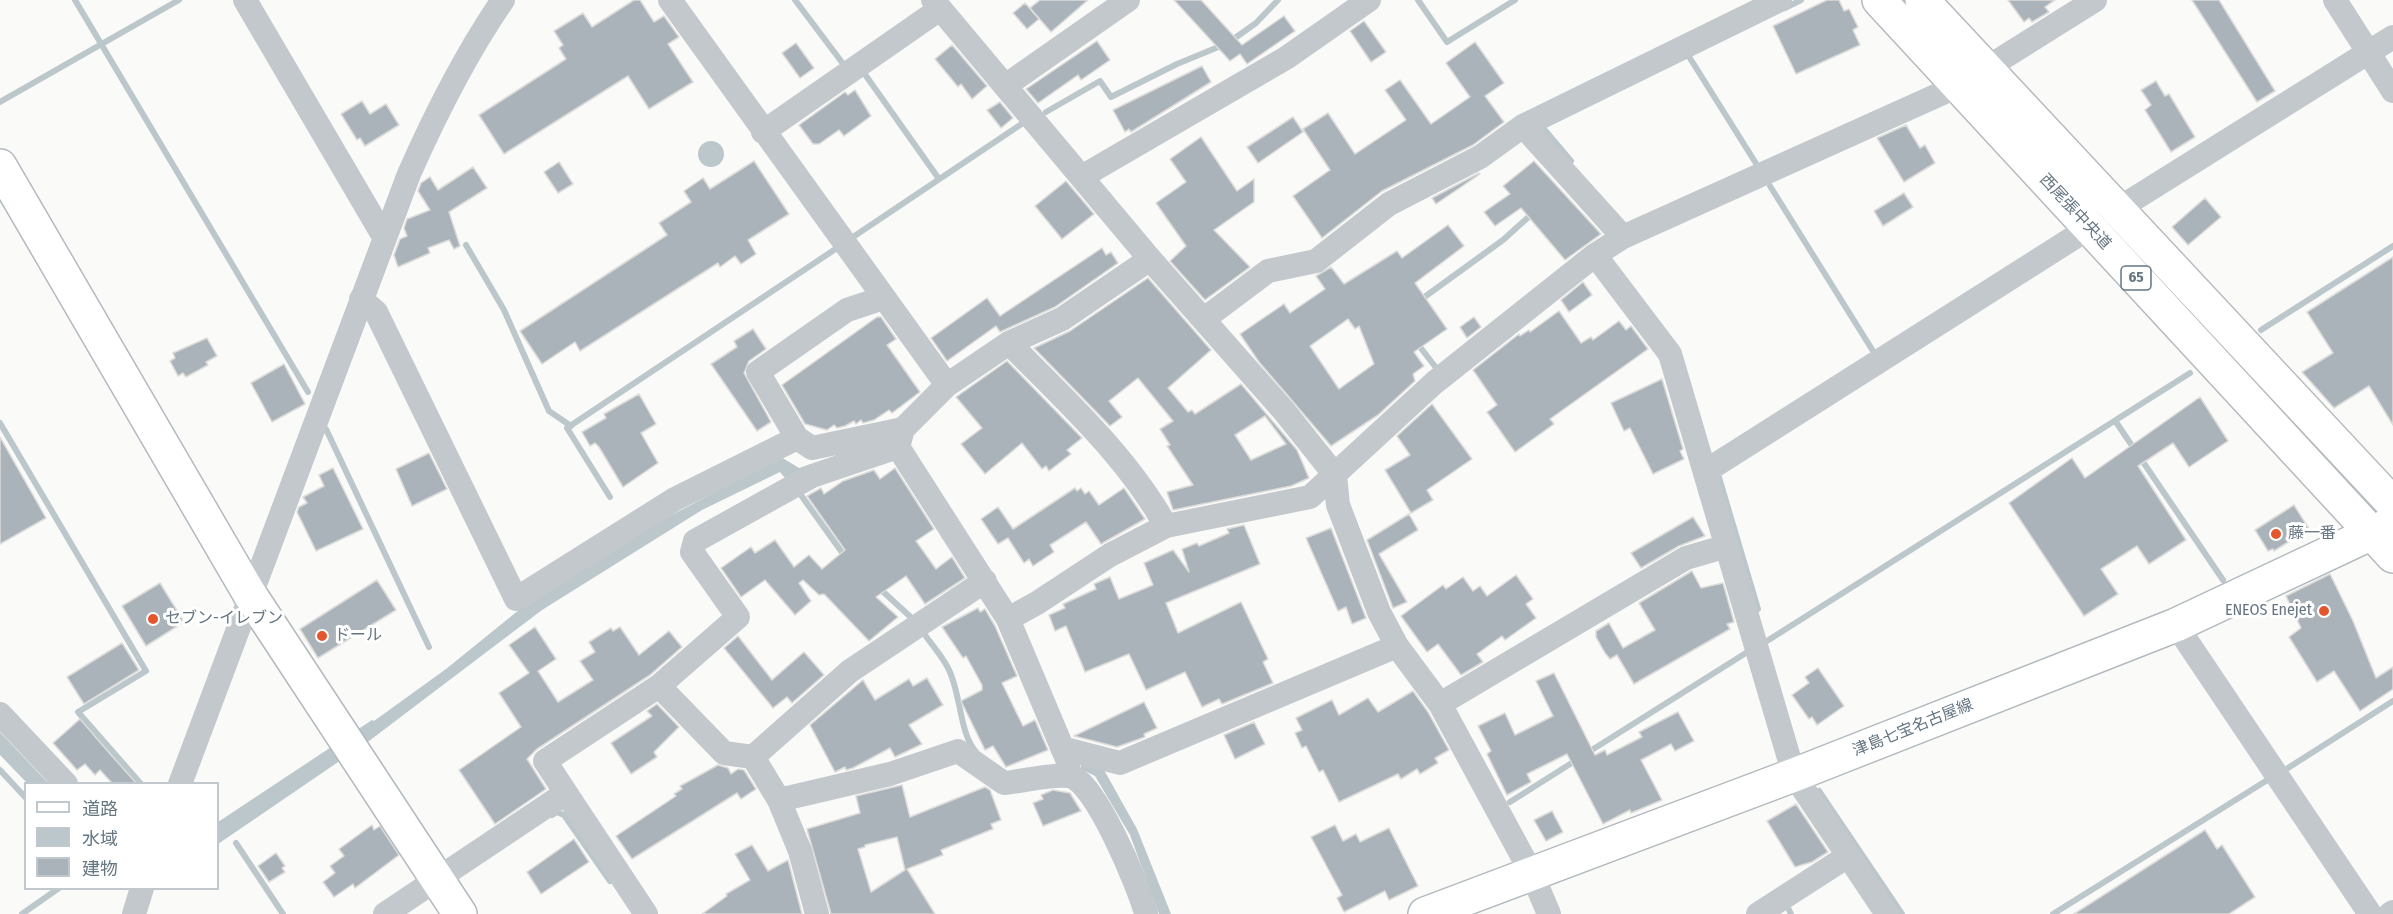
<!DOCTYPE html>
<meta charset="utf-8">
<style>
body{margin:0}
#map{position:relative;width:2393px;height:914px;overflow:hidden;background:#fafaf8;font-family:"Fira Sans Condensed","Noto Sans JP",sans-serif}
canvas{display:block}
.legend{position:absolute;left:24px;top:782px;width:195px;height:108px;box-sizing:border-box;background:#fff;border:2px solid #c1c8cd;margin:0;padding:8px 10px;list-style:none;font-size:18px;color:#657683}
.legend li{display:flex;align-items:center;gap:12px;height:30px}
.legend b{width:30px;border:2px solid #c1c8cd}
</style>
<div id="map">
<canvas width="2393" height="914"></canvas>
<ul class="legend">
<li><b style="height:8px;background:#fff"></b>道路</li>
<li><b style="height:16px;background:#bbc7cb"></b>水域</li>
<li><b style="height:16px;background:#aab3b9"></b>建物</li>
</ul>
</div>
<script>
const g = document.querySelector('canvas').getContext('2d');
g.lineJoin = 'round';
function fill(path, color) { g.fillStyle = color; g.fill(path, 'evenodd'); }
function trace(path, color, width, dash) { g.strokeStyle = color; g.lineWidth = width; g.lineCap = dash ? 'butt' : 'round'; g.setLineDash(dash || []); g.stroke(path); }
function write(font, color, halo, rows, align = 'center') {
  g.font = font + ' "Fira Sans Condensed","Noto Sans JP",sans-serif'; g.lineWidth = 6; g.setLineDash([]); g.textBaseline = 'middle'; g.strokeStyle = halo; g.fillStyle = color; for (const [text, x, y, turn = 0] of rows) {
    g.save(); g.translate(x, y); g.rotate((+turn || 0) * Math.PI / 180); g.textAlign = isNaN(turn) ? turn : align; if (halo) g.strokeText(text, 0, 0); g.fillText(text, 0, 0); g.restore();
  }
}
const water = new Path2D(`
 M698 154a13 13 0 1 1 26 0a13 13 0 1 1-26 0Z
 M885,441L789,483L780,472L702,510L542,610L369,741L218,844V822L372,720L374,721L446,669L535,597L636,534L781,457L799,468Z
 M0,732L48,783H27L0,755Z
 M1081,762L1104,770L1137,829L1171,914H1159L1130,835L1095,776L1081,769Z`);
const stream = new Path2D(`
 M75,0L308,392
 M795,0L844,65
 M1418,0L1447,42L1515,0
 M1785,8L1801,0
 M1688,55L1757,165
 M864,73L939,179
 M0,102L179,0
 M1046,112L1100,81L1111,97L1177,64L1228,43L1256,23L1278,0
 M1546,122L1543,128L1571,161
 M1770,186L1873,351
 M853,237L1023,123
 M466,245L504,310L549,411L571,426
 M1419,301L1503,240L1534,212
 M2261,330L2393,246
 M1417,343L1437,369
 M2116,422L2223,580
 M0,423L146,671L78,712L141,784
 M326,429L429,647
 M1718,474L1758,609
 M798,491L846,558
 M610,497L567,428L837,248
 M878,587L915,621
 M921,629C929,642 941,654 948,668C961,692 959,733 976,752
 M1767,641L2190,373
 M1587,753L1749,651
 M2288,768L2393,701
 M0,770L26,798
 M1819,791L1902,914
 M1510,802L1578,759
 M552,815L557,812L564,815L610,881
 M236,843L283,914
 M1788,908L1791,914
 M22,914L59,888
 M2053,914L2269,779`);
const building = new Path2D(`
 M634,0H640L654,22L664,16L679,37L668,44L693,82L649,109L628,76L504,154L479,115L566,59L559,48L563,45L554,31L583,13L592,27Z
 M1040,0H1088L1051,32L1030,8Z
 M1174,0H1201L1242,45L1284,16L1295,31L1247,64L1240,54L1230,61Z
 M1827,0H1839L1844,11L1849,9L1858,27L1853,30L1860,45L1796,74L1773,26Z
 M2008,0H2055L2045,7L2049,12L2032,22L2029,18L2024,22Z
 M2192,0H2219L2275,91L2257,102Z
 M1025,3L1039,19L1027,29L1013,13Z
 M1364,21L1386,52L1371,62L1350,31Z
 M1097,41L1110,60L1081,80L1078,75L1038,103L1026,89Z
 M1475,42L1504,83L1485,96L1504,122L1473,145L1382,191L1322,238L1293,196L1330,170L1303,129L1328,113L1355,154L1406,120L1385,90L1400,80L1431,124L1470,97L1446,63Z
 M796,43L814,68L800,78L782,53Z
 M952,45L987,86L972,99L961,84L958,87L935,59Z
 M1202,66L1211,82L1131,132L1129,129L1125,132L1113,110Z
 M2156,81L2165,96L2169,94L2195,137L2171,152L2145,110L2151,105L2141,90Z
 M855,90L871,116L844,136L839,130L819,144H813L799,125L845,92L848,95Z
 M362,101L370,114L386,104L399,125L365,146L360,138L357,140L341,114Z
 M1000,102L1013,118L1001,128L987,110Z
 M1293,117L1303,132L1258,163L1247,147Z
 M1906,125L1920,148L1925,145L1935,163L1904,182L1877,138Z
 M1201,137L1237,191L1254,179V202L1214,230L1250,267L1205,300L1170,261L1186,246L1156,203L1186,182L1170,159Z
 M754,161L789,214L748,240L756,254L741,264L735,256L720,267L718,263L580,351L575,342L542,364L520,331L667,235L659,223L691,202L684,191L703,178L710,189Z
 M1534,161L1601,234L1565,260L1521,208L1495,226L1484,212L1510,194L1503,186Z
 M559,162L573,184L558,193L544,172Z
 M473,167L487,188L449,212L460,246L454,249L449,240L428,248L430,253L398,267L394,255L400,239L407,236L404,228L407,219L430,210L418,191L421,183L430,177L438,190Z
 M1480,174L1436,204L1432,198L1479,173Z
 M1066,181L1094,214L1062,239L1035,206Z
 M1904,193L1913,207L1883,226L1874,211Z
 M2205,198L2221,217L2188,245L2172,227Z
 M1448,225L1464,246L1415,283L1447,329L1414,352L1424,366L1413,374L1415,381L1378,415L1331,446L1259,362L1240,334L1284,304L1290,313L1325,289L1316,276L1331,267L1344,284L1397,251L1402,258ZM1348,319L1355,329L1359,326L1374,364L1339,389L1310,346Z
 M1102,248L1106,255L1111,252L1118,263L1055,307L1000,332L996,326L947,361L931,338L987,298L1000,316Z
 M2393,257V425L2369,386L2334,408L2302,372L2333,353L2307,312Z
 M1148,278L1211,350L1168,388L1188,412L1192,410L1195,414L1241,384L1297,450L1309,478L1291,486L1173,510L1167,492L1193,485L1167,446L1170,445L1160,429L1173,421L1138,378L1109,401L1122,417L1110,426L1034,348L1070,331ZM1265,416L1286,444L1251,460L1235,435Z
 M1583,282L1592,295L1569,312L1561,300Z
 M1559,311L1581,343L1591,337L1593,340L1619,321L1626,330L1631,326L1648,349L1550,419L1554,424L1515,452L1487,412L1497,405L1473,370L1519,334L1520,336L1529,330L1530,332Z
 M877,317H881L896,339L887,345L920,392L892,413L889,410L874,420L863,423L861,420L856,424L854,421L845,426L837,428L834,425L827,430L805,424L782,385Z
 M1474,317L1481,327L1467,338L1460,327Z
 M753,329L766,349L749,361L744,373L771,422L757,431L711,364L737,347L734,341Z
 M207,338L217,356L206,362L208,365L186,377L183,373L178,376L170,361L175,358L173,353Z
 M1007,361L1082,438L1067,450L1071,454L1049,471L1046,466L1042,469L1022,443L985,474L961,444L982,428L956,397Z
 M284,364L305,404L272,422L251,383Z
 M1662,379L1683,449L1680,451L1684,459L1653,474L1630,428L1624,431L1611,403Z
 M639,394L656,424L641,433L658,463L623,487L599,447L595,443L590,446L582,432L606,418L604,414Z
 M2200,397L2228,441L2189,467L2173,443L2138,466L2186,540L2149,564L2137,546L2101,569L2118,594L2084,616L2009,503L2072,458L2085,478Z
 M1432,404L1472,459L1427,490L1433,500L1411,513L1385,470L1410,455L1397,436Z
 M0,437L46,518L0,544Z
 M429,453L447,489L412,506L396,469Z
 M333,468L363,529L316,551L297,512L299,507L307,503L303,497L324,486L319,475Z
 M895,468L934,529L916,541L936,569L952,557L965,578L925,604L906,576L876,597L898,617L869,641L824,594L819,595L803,580L799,583L811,601L795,615L765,580L741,597L721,568L751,547L755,553L775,540L794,567L809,555L822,569L845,550L807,496L821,488L824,494L843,481L874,470L880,479Z
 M1075,488L1077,491L1081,488L1085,494L1089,491L1099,505L1124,488L1145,519L1101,544L1086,522L1050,545L1054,552L1033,566L1029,559L1024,563L1008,538L998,544L981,519L998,507L1013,529Z
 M2294,505L2309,529L2274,551L2273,549L2268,551L2255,530Z
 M1409,514L1418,530L1379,554L1407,602L1393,608L1367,540Z
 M1693,517L1705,536L1679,546L1641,568L1631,553Z
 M1244,525L1260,564L1166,603L1178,633L1241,602L1268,659L1263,662L1273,683L1222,704L1219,699L1202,707L1185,672L1146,690L1129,654L1085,672L1066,626L1055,631L1049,615L1065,608L1063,604L1096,589L1094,584L1110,577L1119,599L1153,585L1144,563L1173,550L1189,572L1182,549L1197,543L1199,546L1229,533L1227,529Z
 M1331,528L1366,618L1352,624L1346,607L1338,611L1306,538Z
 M1692,571L1701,588L1723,583L1734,622L1727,624L1730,629L1634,684L1617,655L1610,659L1605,653L1596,637V631L1609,623L1623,648L1655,630L1639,603Z
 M2330,574L2353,621L2376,678L2393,667V689L2360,711L2334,671L2317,682L2289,637L2301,628L2286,596Z
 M1516,575L1533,599L1526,604L1536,618L1505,640L1502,636L1477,654L1483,662L1461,675L1438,644L1427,652L1401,616L1443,585L1446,589L1463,577L1473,591L1480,586L1487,596Z
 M377,580L396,610L318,658L300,629Z
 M160,583L184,622L146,646L122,606Z
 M978,608L980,612L985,609L995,626L1017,676L1002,683L1023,726L1035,720L1048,750L1006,767L993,746L985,750L961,701L982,690V685L966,656L963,658L942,627Z
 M535,627L556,659L538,671L558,702L593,680L580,661L595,652L589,642L611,628L613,631L620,627L639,655L669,631L682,647L650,675L537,749L527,759L546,789L495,824L459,770L521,727L499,693L529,673L509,645Z
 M738,636L772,680L804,652L824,675L792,703L787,697L773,708L724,648Z
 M122,643L139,670L84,704L67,677Z
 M1818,668L1844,706L1817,725L1812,717L1809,719L1792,695L1809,683L1805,677Z
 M1554,673L1595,755L1605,750L1607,755L1642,737L1639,732L1678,712L1694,741L1675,751L1671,744L1641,760L1662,800L1631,813L1630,810L1603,824L1567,754L1527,774L1531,782L1507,795L1487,754L1491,751L1478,726L1505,713L1515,735L1553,716L1536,681Z
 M927,678L943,705L909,725L922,744L895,757L890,748L853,768L846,770L845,767L835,772L810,725L863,680L875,700L909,679L913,686Z
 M1413,691L1428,712L1449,750L1435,758L1438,763L1420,774L1417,769L1401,779L1398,774L1339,802L1323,770L1319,772L1306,746L1302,748L1295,733L1302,730L1296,718L1332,700L1339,715L1368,698L1378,712Z
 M1144,702L1157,728L1144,734L1145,737L1117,747L1074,736Z
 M657,704L679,727L654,752L657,757L631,774L611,743L652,716L647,711Z
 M80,719L104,747L136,783H112L100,770L95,775L85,764L77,770L53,743Z
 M1254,722L1265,744L1235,759L1224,735Z
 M718,765L728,768L731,774L738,769L744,770L756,789L741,799L737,793L632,859L616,836L676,796L674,794L682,789L680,786Z
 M902,785L910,817L985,787L990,790L1001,820L991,824L993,829L941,850L943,855L907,869L935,914H831L807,829L860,813L856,796ZM897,837L905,870L871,892L858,849L865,847V845Z
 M1053,790L1070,793L1081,811L1043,826L1033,803L1043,799L1041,795Z
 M1796,804L1828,852L1812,862L1795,867L1767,821Z
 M1552,811L1563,832L1546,841L1534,820Z
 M372,825L374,830L380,826L399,855L355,888L353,884L334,897L323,882L335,873L330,866L344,856L339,849Z
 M1335,825L1343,841L1356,834L1360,842L1389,828L1418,886L1389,900L1385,891L1344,912L1337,898L1342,895L1311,837Z
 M2205,830L2217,849L2222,845L2255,897L2229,914H2074Z
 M574,839L589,862L541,894L527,872Z
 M752,845L768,871L788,860L802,914H702L727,896L726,894L750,880L735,854Z
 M276,853L285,866L282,868L285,872L269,882L258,866Z`);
const street = new Path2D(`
 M245,0L384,237
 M670,0L947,385L903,429L898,447L1008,619L1067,759L1070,776
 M933,0L1150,259L1284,411L1335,475L1338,505L1379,612L1397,646L1440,704L1532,874L1549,914
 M2335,0L2393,91
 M1005,86L1128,0
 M1523,126L1623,237
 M763,132L940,9
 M1083,176L1286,58L1369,0
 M2118,209L2393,37
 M1595,255L1670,354L1794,775L1887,914
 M361,299L376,312L516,599L675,499L797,438L812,448L903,429
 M1204,319L1268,271L1316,261L1389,204L1480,157L1523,126L1780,0
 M1009,343C1066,401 1126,455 1166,526
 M947,385L1009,343L1062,319L1150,259
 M797,438L758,372L847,310L883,298
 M1706,471L2089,228
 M1008,619L1037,603L1110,555L1166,526L1310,497L1434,383L1595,255L1623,237L1958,86L2095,0
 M2176,625L2370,914
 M659,686L724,753L753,757L779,800
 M1440,704L1686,558L1727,546
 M0,714L66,784
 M1062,748L1120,763L1397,646
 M753,757L850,671L985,581
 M180,784L409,174C436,113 465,55 503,0
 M566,793L545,761L659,686L738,617L692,552L695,541L812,476L898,447
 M134,914L142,888
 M385,914L566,793L646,914
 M817,914L800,851L779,800L890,774L958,751L1004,783C1024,781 1049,774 1069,776C1094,778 1140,889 1146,914
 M1758,914L1848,856
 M2390,914L2393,912`);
const secondary = new Path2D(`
 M0,166L249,593L460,914
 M1425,914L1794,775L2176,625L2393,523`);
const primary = new Path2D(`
 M1879,0L2393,556
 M1922,0L2393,504`);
const markers = [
 [2276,534,6,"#e4572e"],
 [2324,611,6,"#e4572e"],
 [153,619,6,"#e4572e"],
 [322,636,6,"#e4572e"]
];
const shields = [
 [2136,278,30]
];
const shieldNames = [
 ["65",2136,278]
];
const streetNames = [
 ["西尾張中央道",2075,212,47],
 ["津島七宝名古屋線",1913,728,-22]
];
const poiNames = [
 ["藤一番",2288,534],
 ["ENEOS Enejet",2312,611,"right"],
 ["セブン-イレブン",165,619],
 ["ドール",334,636]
];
fill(water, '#bbc7cb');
trace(stream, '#bbc7cb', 6);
fill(building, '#aab3b9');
trace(building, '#dcdcda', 1.5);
trace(secondary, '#b3babf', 36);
trace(primary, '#b5babe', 36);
trace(street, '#c3c8cc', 24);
trace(secondary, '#fff', 33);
trace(primary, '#fff', 33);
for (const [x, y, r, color] of markers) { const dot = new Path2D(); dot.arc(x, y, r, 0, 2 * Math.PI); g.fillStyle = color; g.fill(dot); trace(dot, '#fff', 2); }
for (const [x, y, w] of shields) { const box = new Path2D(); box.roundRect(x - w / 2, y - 12, w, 24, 4.5); g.fillStyle = '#fff'; g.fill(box); trace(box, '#657683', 1.5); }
write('bold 15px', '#657683', null, shieldNames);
write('16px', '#657683', '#fff', streetNames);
write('16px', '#657683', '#fff', poiNames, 'left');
</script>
